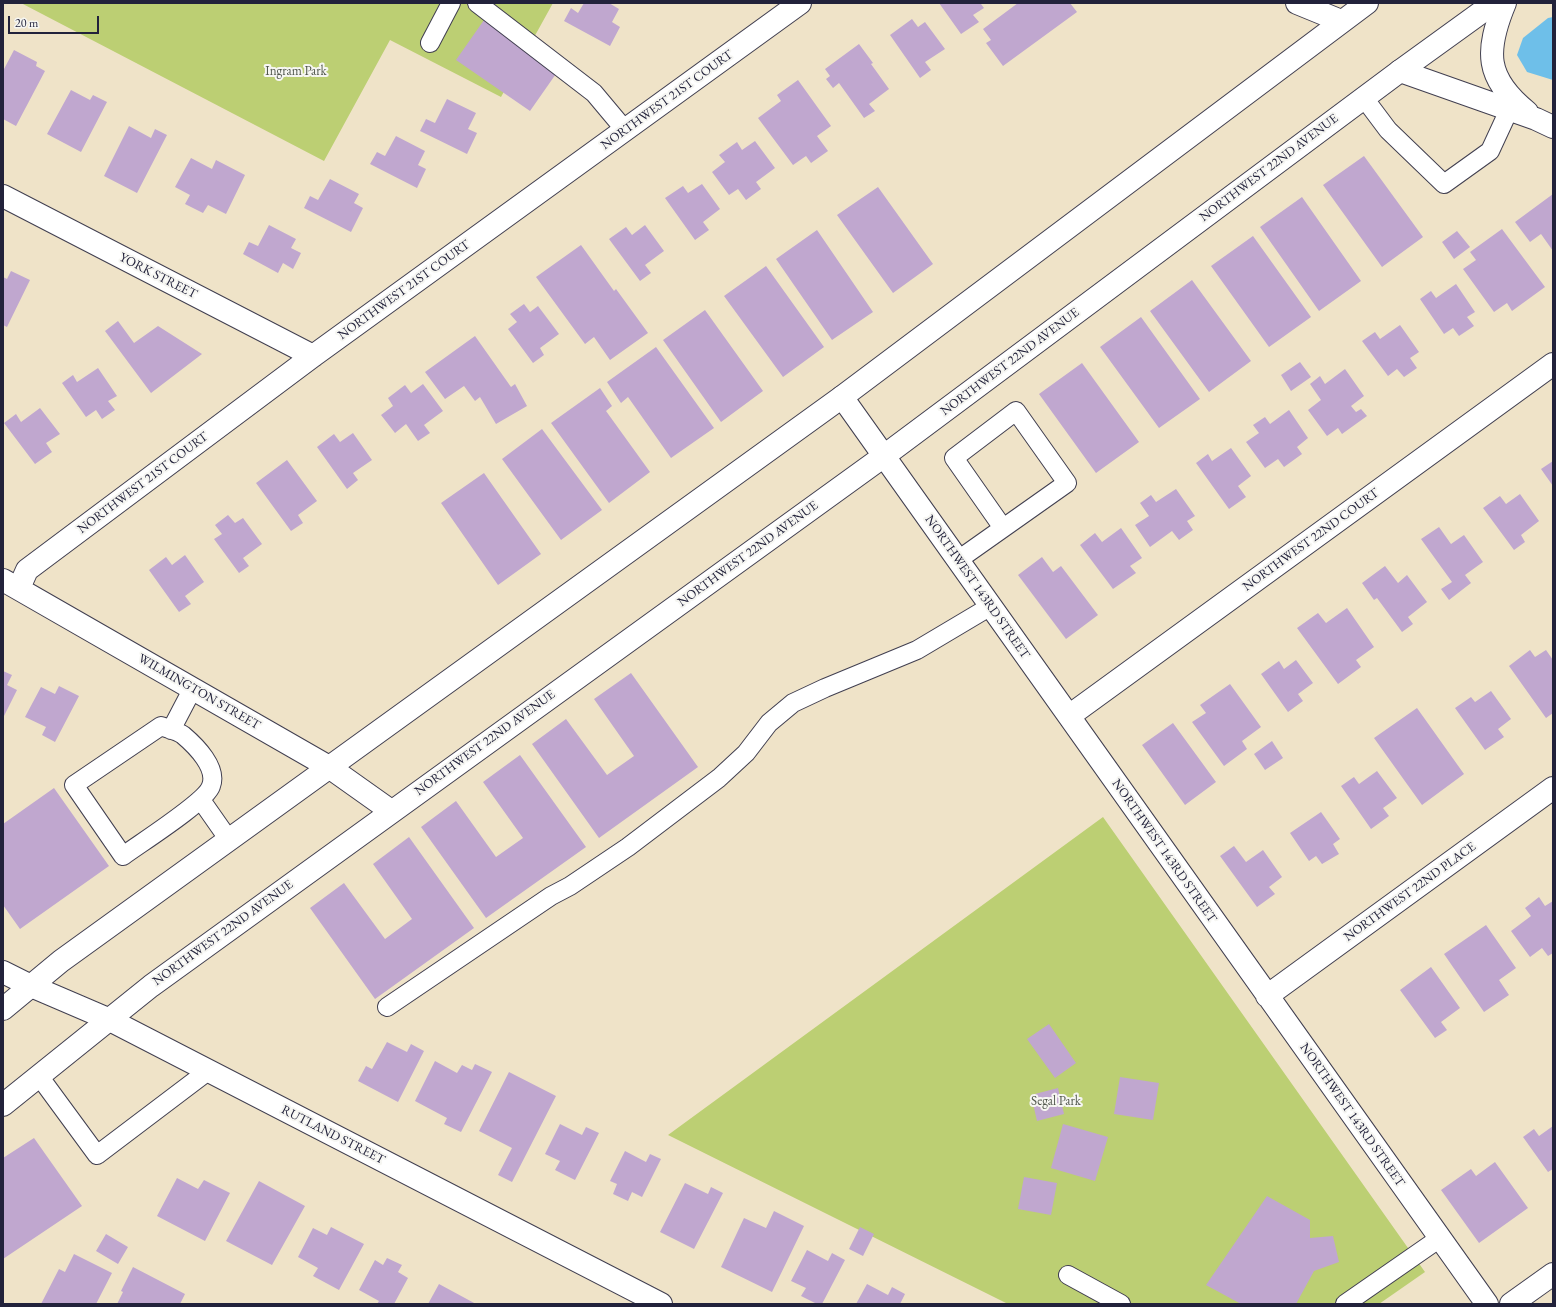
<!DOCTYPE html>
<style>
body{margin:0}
#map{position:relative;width:1556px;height:1307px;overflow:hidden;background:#efe3c8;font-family:"EB Garamond",serif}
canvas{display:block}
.frame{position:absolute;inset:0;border:4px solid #22223b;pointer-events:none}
.scale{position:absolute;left:8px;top:16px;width:91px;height:18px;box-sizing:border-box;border:2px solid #22223b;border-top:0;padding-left:5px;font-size:12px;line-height:14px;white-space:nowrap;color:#22223b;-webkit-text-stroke:3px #f6f6f2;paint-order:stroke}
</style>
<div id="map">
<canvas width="1556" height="1307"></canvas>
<div class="frame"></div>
<div class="scale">20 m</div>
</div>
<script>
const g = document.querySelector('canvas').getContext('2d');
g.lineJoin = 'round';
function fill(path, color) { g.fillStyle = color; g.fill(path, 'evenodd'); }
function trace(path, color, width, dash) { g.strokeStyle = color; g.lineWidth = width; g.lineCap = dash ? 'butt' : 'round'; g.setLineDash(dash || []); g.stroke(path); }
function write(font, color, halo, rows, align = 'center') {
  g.font = font + ' "EB Garamond",serif'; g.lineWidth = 4; g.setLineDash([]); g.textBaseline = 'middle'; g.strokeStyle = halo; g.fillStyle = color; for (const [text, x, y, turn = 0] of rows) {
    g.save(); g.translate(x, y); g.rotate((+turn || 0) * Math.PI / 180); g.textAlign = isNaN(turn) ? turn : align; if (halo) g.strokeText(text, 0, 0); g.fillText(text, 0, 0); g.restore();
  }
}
const green = new Path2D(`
 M21,3H553L501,97L390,40L324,161Z
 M1103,817L1425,1272L1379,1304H1008L668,1135Z`);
const water = new Path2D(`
 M1553,17V80L1527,72L1517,55L1523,38L1548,18Z`);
const building = new Path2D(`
 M584,3H609L619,9L612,22L620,27L610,46L564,21L571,8L578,13Z
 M939,3H983L981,4L984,8L973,15L979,22L961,34Z
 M1018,3H1070L1077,12L1003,66L986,43L991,40L983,29Z
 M912,19L918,27L925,22L945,49L925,62L931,70L920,78L890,35Z
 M484,20L558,71L530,111L456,60Z
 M859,44L873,63L871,64L889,89L869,104L875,111L864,118L839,83L833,88L826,79L830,76L825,69Z
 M14,50L37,62L36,66L45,71L16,126L3,119V71Z
 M798,80L831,126L817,136L828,151L811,163L806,156L793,165L758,118L781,101L777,95Z
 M71,90L90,100L93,95L107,102L81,152L47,134Z
 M447,99L476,113L468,129L477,133L467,154L420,131L426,119L435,123Z
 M129,126L151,138L155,129L167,135L137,193L104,176Z
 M396,136L425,151L418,165L426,169L417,188L370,164L377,152L385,156Z
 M755,141L775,168L756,182L761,189L746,200L738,189L729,195L712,172L725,162L719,155L737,142L742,150Z
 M1364,156L1423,237L1382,267L1323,185Z
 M191,158L212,169L216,160L245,175L226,214L208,205L203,213L185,204L190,195L175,187Z
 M330,179L359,194L354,203L363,208L351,232L304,208L310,196L318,200Z
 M702,184L720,209L703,222L709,230L695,240L665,198L683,186L688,193Z
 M878,187L933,264L893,293L837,215Z
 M1553,194V251L1541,234L1530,242L1515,222Z
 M1302,197L1361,281L1319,311L1260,227Z
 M269,225L296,239L291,248L301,253L293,269L283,263L278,273L243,254L249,242L258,246Z
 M645,225L664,251L645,265L651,273L640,281L609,239L626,227L632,235Z
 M1502,229L1545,287L1512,311L1507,303L1494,312L1463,269L1476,260L1470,252Z
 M817,230L873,312L832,340L776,259Z
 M1457,231L1470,247L1454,259L1442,242Z
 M1253,236L1311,317L1269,347L1211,266Z
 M581,245L614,291L616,289L648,333L610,360L594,337L585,344L536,277Z
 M766,266L824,347L783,377L724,296Z
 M11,271L30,280L7,327L3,325V277L7,279Z
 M1192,280L1251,361L1209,392L1150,311Z
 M1456,284L1475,312L1467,317L1474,326L1459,336L1453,328L1444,334L1420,299L1431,291L1436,298Z
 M524,304L530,312L538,306L559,334L540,348L544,355L533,363L508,329L517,322L510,314Z
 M705,310L763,391L721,422L663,340Z
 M1141,317L1200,399L1159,428L1100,347Z
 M118,321L134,343L158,326L202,354L151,393L105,331Z
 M1400,325L1419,352L1410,358L1417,368L1404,377L1397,369L1388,376L1362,341L1375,332L1380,339Z
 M475,336L511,387L515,384L527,406L496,424L480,397L475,401L464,386L445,399L425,372Z
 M656,347L714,428L671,458L628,397L621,403L607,382Z
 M1300,362L1311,377L1291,391L1281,375Z
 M1082,363L1139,442L1096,473L1039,394Z
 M98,368L117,396L108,401L115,410L102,419L96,410L86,417L62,383L73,375L77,382Z
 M1345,369L1364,396L1351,406L1356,412L1361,409L1367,416L1342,434L1338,428L1327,436L1308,410L1321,400L1310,384L1320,376L1325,384Z
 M423,384L443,411L424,425L430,433L418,441L406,424L395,433L381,415L393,406L388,398L405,385L411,393Z
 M600,388L612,406L606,411L650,472L609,503L551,423Z
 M40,408L60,434L46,443L52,452L35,464L4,423L16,414L21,422Z
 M1289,410L1308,438L1297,447L1302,454L1284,467L1278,459L1265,468L1246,442L1259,433L1253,425L1265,417L1270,424Z
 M542,429L602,510L561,540L502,459Z
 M353,433L372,460L353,473L358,480L347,489L317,447L334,434L340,442Z
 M1231,448L1251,476L1238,486L1246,497L1229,509L1196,463L1208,454L1212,461Z
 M287,460L317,501L298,515L303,523L291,531L256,483Z
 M1553,461V486L1541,469Z
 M484,473L541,554L498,585L441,503Z
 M1176,489L1195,516L1187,521L1193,530L1179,540L1172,531L1150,547L1135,525L1149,516L1140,503L1151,495L1156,502Z
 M1520,494L1539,521L1521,535L1525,542L1514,550L1483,508L1500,496L1506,504Z
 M228,515L235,523L243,518L262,544L243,558L249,566L239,573L214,539L222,534L215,525Z
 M1439,527L1451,544L1464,535L1483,562L1465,575L1471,583L1449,600L1441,589L1452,582L1421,539Z
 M1121,528L1142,558L1130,566L1136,573L1113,589L1080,545L1095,533L1102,542Z
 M185,555L204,582L185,596L191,604L179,612L149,570L166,557L172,565Z
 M1042,557L1053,572L1061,566L1098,615L1066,639L1018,575Z
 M1385,566L1398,583L1407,575L1427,602L1408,617L1413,624L1402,632L1377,598L1374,600L1362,583Z
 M1347,608L1374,647L1356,660L1361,667L1338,684L1297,628L1318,613L1326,623Z
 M1530,650L1535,657L1546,650L1553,660V713L1546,718L1509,666Z
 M1296,660L1313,683L1298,694L1303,701L1288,712L1261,674L1279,661L1284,669Z
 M3,671L12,675L7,685L17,690L3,718Z
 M631,673L698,767L599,838L532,744L566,719L607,775L634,756L594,699Z
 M1230,684L1261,727L1242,741L1247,749L1224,766L1192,722L1206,713L1200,705Z
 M59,686L79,696L55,742L42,735L46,727L25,717L41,687L55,694Z
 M1491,691L1511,719L1498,729L1504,737L1485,750L1455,708L1471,697L1475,702Z
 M1417,708L1464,774L1422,805L1374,738Z
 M1173,723L1216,782L1185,805L1142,745Z
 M1272,741L1283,758L1265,770L1254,754Z
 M520,755L586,847L486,918L421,827L456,801L496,857L523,838L483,782Z
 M1377,771L1397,798L1383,808L1389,816L1371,829L1341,786L1354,777L1359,784Z
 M54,788L109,866L20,929L3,905V824Z
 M1321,812L1340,839L1333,844L1339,854L1322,864L1316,856L1309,861L1290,833Z
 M409,837L474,928L375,999L310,908L344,883L385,939L412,919L373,864Z
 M1234,846L1246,862L1263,850L1282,877L1269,887L1275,894L1257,907L1220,856Z
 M1539,897L1545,906L1553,901V953L1548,956L1542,948L1530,957L1511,931L1531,916L1525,908Z
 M1486,925L1516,968L1499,980L1509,995L1484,1012L1444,954Z
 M1431,967L1460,1008L1441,1022L1447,1030L1435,1038L1400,990Z
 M1049,1024L1076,1063L1055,1078L1027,1039Z
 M387,1042L407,1052L411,1044L424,1051L398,1102L358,1081L366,1066L372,1069Z
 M435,1061L457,1073L462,1065L472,1070L475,1064L492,1072L461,1132L444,1124L447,1118L415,1101Z
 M509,1072L556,1096L512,1182L498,1175L512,1148L479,1131Z
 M1120,1077L1159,1083L1153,1120L1114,1114Z
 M1058,1088L1064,1114L1037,1121L1031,1095Z
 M560,1124L582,1135L586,1127L599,1133L575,1180L555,1170L560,1161L545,1154Z
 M1063,1124L1108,1137L1095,1181L1051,1168Z
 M1553,1126V1169L1548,1172L1523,1137L1534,1129L1539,1136Z
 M34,1138L82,1206L3,1259V1158Z
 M625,1151L646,1162L650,1154L661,1159L642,1197L632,1192L628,1201L613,1194L617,1184L610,1181Z
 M1495,1162L1528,1208L1479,1243L1441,1190L1471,1169L1476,1176Z
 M1024,1177L1057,1183L1051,1215L1018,1209Z
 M177,1178L198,1189L204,1180L230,1193L205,1241L157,1216Z
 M259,1181L305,1206L272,1265L226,1241Z
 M685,1183L708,1194L711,1187L723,1193L694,1249L660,1232Z
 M1267,1196L1310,1220V1238L1333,1236L1339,1262L1314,1271L1296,1304H1241L1206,1285Z
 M774,1211L804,1226L772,1292L721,1267L744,1218L766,1228Z
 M331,1227L364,1244L339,1290L313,1276L318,1268L298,1257L313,1228L327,1235Z
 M860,1227L874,1234L863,1256L849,1249Z
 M106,1234L128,1247L118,1264L96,1251Z
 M807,1250L828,1261L832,1253L845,1260L822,1304H817L801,1296L806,1288L791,1281Z
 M74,1254L112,1273L96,1304H41L59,1269L65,1272Z
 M387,1258L402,1265L398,1272L408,1278L394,1304H377L379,1301L359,1290L375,1260L383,1265Z
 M133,1267L185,1294L180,1304H117L123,1292L121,1291Z
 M439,1284L476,1304H428Z
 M867,1284L888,1295L892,1287L905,1294L900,1304H856Z`);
const service = new Path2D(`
 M477,3L594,93L625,130
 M430,43L451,3
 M1364,98L1388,130L1444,184L1490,151L1509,110
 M958,560L1067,483L1016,411L954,458L1003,528
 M161,726C168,729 178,731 183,735C196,746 218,768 211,786C206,802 139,844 123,856L74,785Z
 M171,730L193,688
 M201,800L229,840
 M387,1007L551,896L570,886L628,847L719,778L746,753L769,723L793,703L825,688L917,650L991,606
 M39,1076L97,1155L208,1071
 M1068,1275L1121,1304
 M1345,1304L1440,1238`);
const minor = new Path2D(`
 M1297,3L1341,21
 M1505,3C1485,51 1485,78 1527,112
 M1400,71L1536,119L1553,127
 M3,196L313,356
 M842,397L1487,1304
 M3,580L329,767L391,811
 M19,588L27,570L313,356L800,3
 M1069,716L1553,364
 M3,972L31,986L108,1019L661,1304
 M1267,996L1553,788
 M1511,1304L1553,1274`);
const secondary = new Path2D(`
 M3,1009L61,961L842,397L1367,3
 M3,1105L151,986L884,456L1400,71L1494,3`);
const parkNames = [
 ["Ingram Park",296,71],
 ["Segal Park",1056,1101]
];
const streetNames = [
 ["NORTHWEST 21ST COURT",667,100,-36],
 ["NORTHWEST 22ND AVENUE",1269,168,-37],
 ["YORK STREET",158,276,27],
 ["NORTHWEST 21ST COURT",404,290,-36],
 ["NORTHWEST 22ND AVENUE",1010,362,-37],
 ["NORTHWEST 21ST COURT",143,483,-37],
 ["NORTHWEST 22ND COURT",1311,540,-36],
 ["NORTHWEST 22ND AVENUE",748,554,-36],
 ["NORTHWEST 143RD STREET",977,587,55],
 ["WILMINGTON STREET",199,692,30],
 ["NORTHWEST 22ND AVENUE",485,743,-36],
 ["NORTHWEST 143RD STREET",1164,851,55],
 ["NORTHWEST 22ND PLACE",1410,892,-36],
 ["NORTHWEST 22ND AVENUE",223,933,-36],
 ["NORTHWEST 143RD STREET",1352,1115,55],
 ["RUTLAND STREET",333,1135,27]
];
fill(green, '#bccf73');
fill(water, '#6ebfe9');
fill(building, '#c0a7cf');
trace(service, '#413f50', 20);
trace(minor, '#413f50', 24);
trace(secondary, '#413f50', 24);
trace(service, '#fff', 18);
trace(minor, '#fff', 22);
trace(secondary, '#fff', 22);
write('13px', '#50564c', '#f6f6f2', parkNames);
write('13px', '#22223b', '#f6f6f2', streetNames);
</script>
